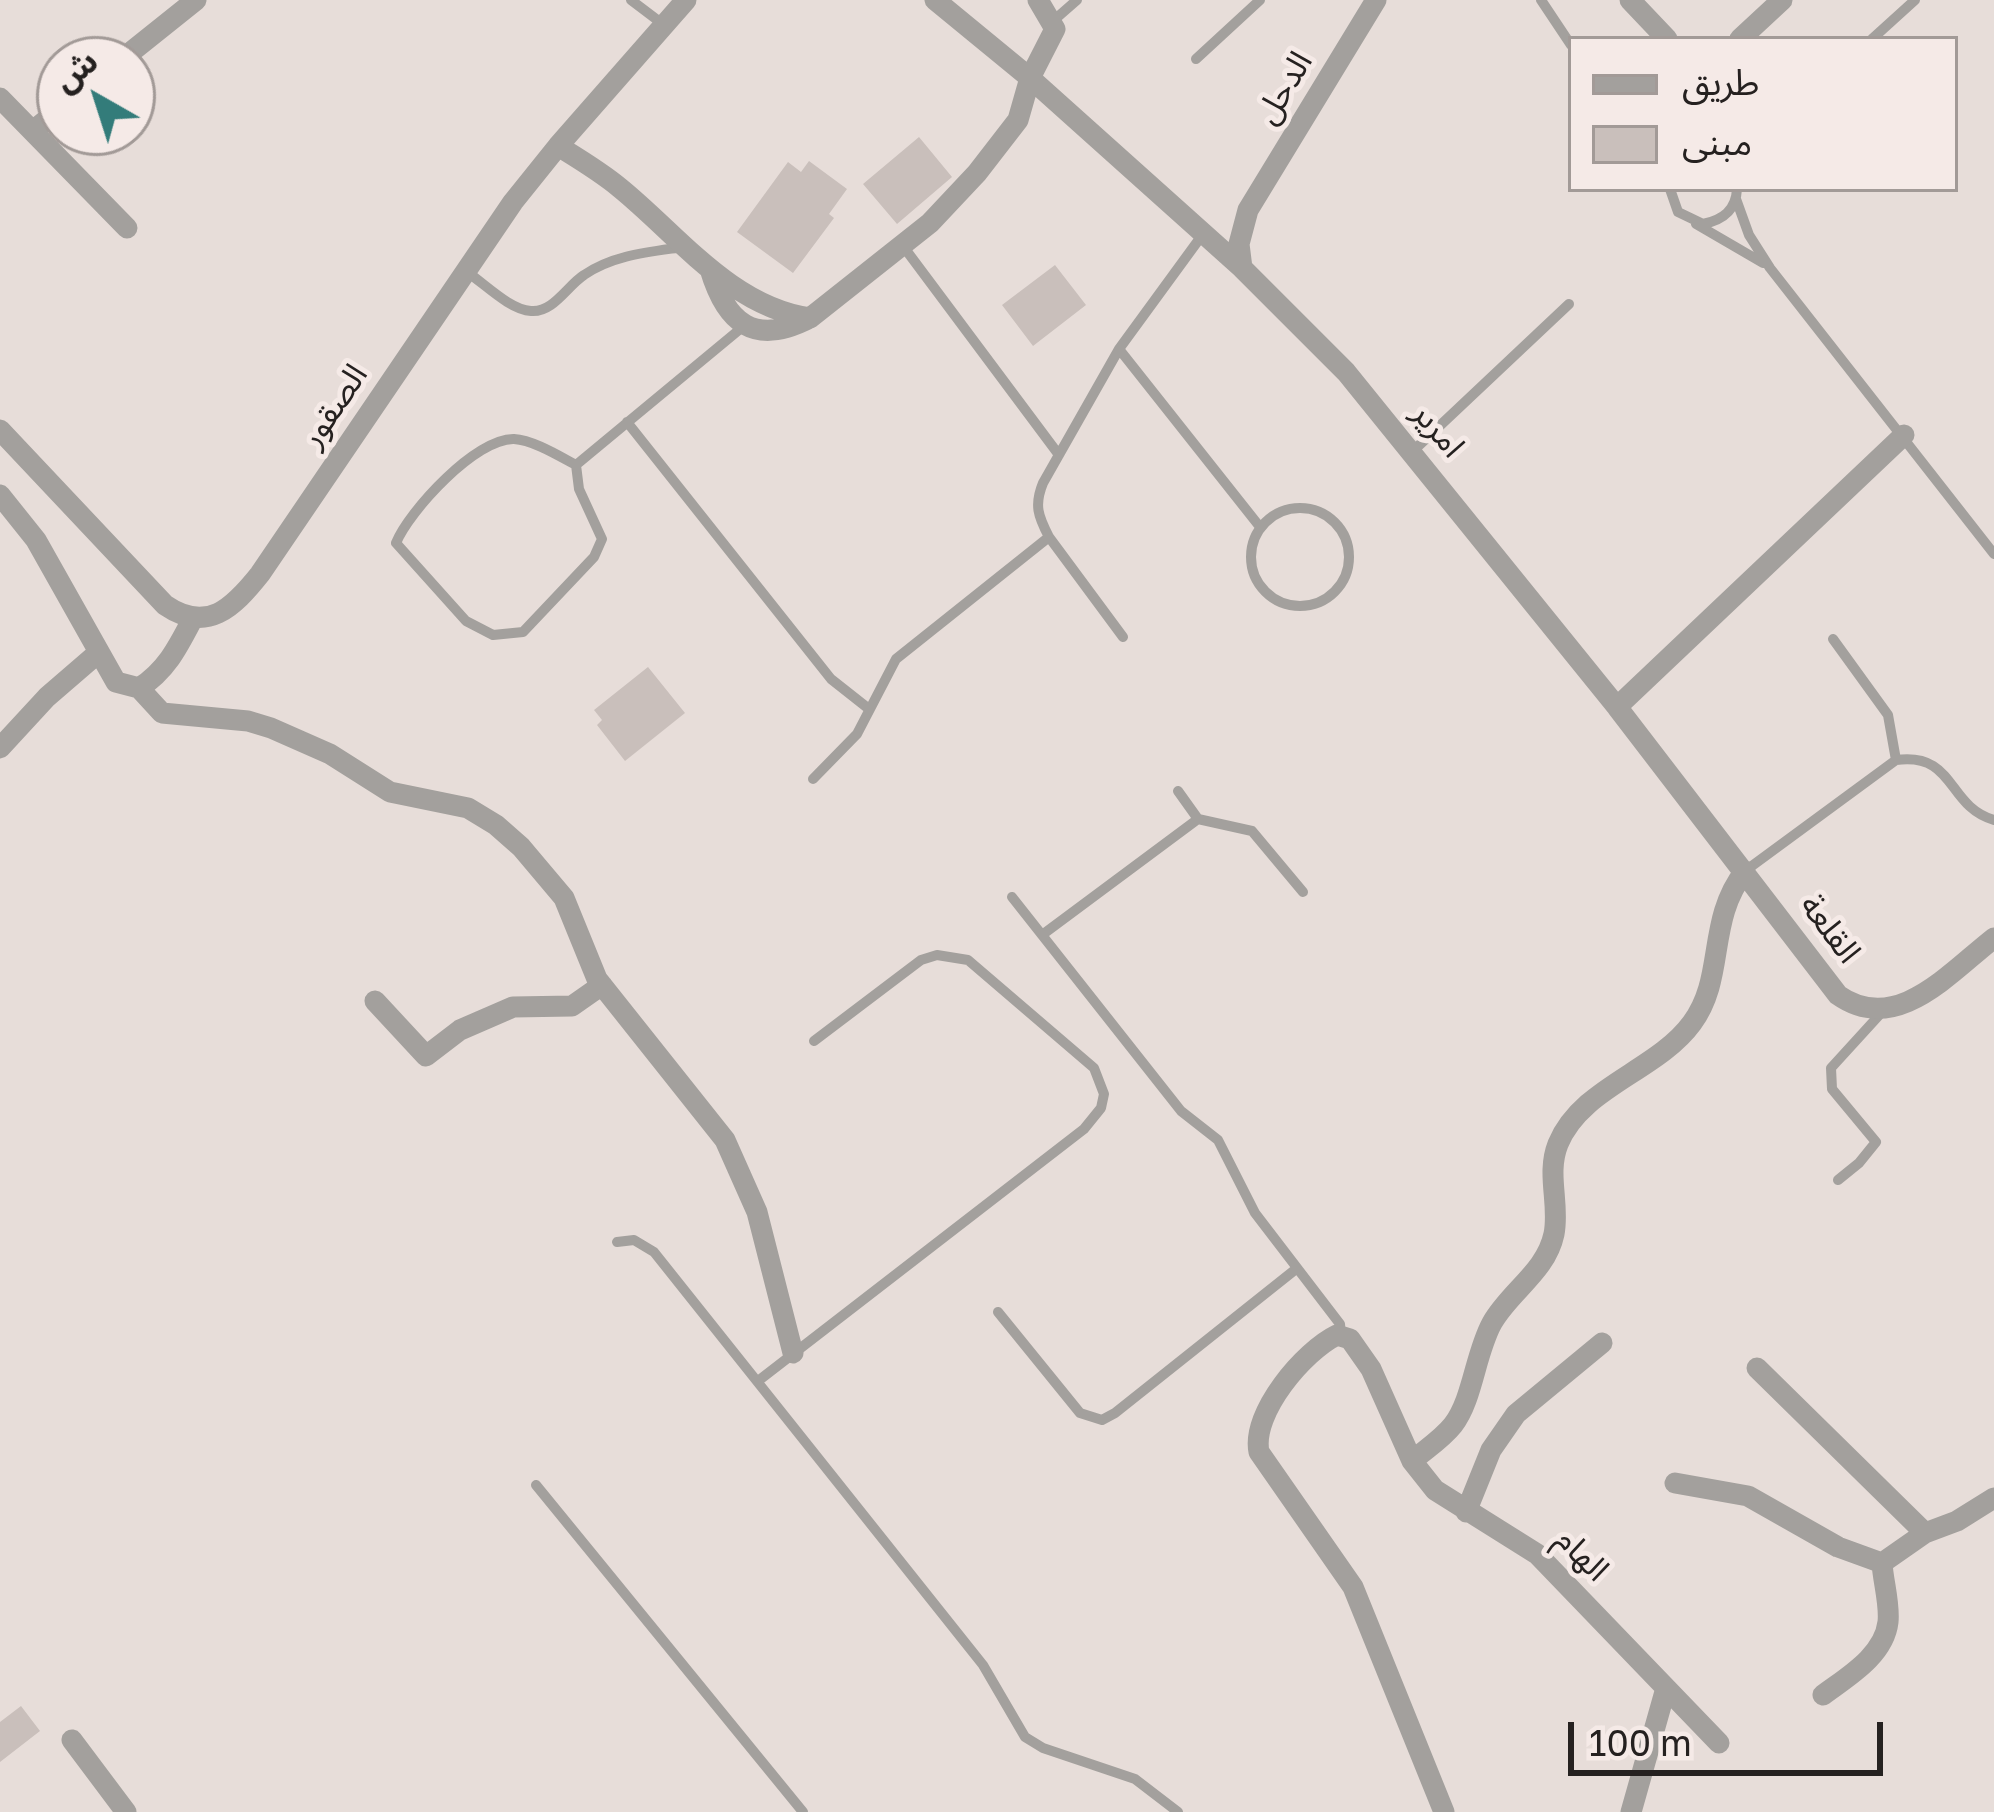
<!DOCTYPE html>
<meta charset="utf-8">
<style>
body{margin:0}
#map{position:relative;width:1994px;height:1812px;overflow:hidden;background:#e7ddd9;font-family:"Golos Text","Noto Sans Arabic",sans-serif}
canvas{display:block}
.legend{position:absolute;left:1568px;top:36px;width:390px;height:156px;box-sizing:border-box;background:#f5eae7;border:3px solid #a29a97;margin:0;padding:15px 21px;list-style:none;font-size:36px;color:#252120}
.legend li{display:flex;align-items:center;gap:24px;height:60px}
.legend b{width:60px;border:3px solid #a29a97}
.north{position:absolute;left:36px;top:36px;width:120px;height:120px;box-sizing:border-box;background:#f5eae7;border:3px solid #a29a97;border-radius:50%;rotate:321deg;font-size:33px;font-weight:700;line-height:48px;text-align:center;color:#252120}
.north::after{content:'';display:block;margin:auto;width:42px;height:54px;background:#337c7a;clip-path:polygon(50% 0,100% 100%,50% 72%,0 100%)}
.scale{position:absolute;left:1568px;top:1722px;width:315px;height:54px;box-sizing:border-box;border:6px solid #252120;border-top:0;padding-left:15px;font-size:36px;line-height:42px;white-space:nowrap;color:#252120;-webkit-text-stroke:9px #f5eae7;paint-order:stroke}
</style>
<div id="map">
<canvas width="1994" height="1812"></canvas>
<ul class="legend">
<li><b style="height:15px;background:#a3a09d"></b>طريق</li>
<li><b style="height:33px;background:#c9bfbb"></b>مبنى</li>
</ul>
<div class="north">ش</div>
<div class="scale">100 m</div>
</div>
<script>
const g = document.querySelector('canvas').getContext('2d');
g.lineJoin = 'round';
function fill(path, color) { g.fillStyle = color; g.fill(path, 'evenodd'); }
function trace(path, color, width, dash) { g.strokeStyle = color; g.lineWidth = width; g.lineCap = dash ? 'butt' : 'round'; g.setLineDash(dash || []); g.stroke(path); }
function write(font, color, halo, rows, align = 'center') {
  g.font = font + ' "Golos Text","Noto Sans Arabic",sans-serif'; g.lineWidth = 10; g.setLineDash([]); g.textBaseline = 'middle'; g.strokeStyle = halo; g.fillStyle = color; for (const [text, x, y, turn = 0] of rows) {
    g.save(); g.translate(x, y); g.rotate((+turn || 0) * Math.PI / 180); g.textAlign = isNaN(turn) ? turn : align; if (halo) g.strokeText(text, 0, 0); g.fillText(text, 0, 0); g.restore();
  }
}
const building = new Path2D(`
 M919,137L952,177L897,224L863,184Z
 M809,161L847,189L829,214L834,218L793,273L737,232L788,162L801,172Z
 M1055,265L1086,305L1033,346L1002,305Z
 M648,667L685,713L625,761L597,725L602,720L594,710Z
 M21,1706L40,1731L0,1762V1722Z`);
const lane = new Path2D(`
 M631,0L664,25
 M1541,0L1571,45
 M1053,21L1077,0
 M1872,39L1915,0
 M1196,59L1260,0
 M1670,189L1678,212L1703,224C1723,220 1736,210 1737,189
 M1736,199L1749,235L1770,268L1994,554
 M1696,224L1763,263
 M903,246L1059,455
 M467,272C485,284 510,310 531,311C553,313 567,286 584,275C613,255 649,252 683,247
 M1119,349L1260,527
 M627,422L831,679L869,709
 M1413,451L1569,304
 M576,465C559,456 533,440 514,439C476,438 409,511 396,543L466,621L493,635L523,632L594,557L602,539L579,489L576,465L745,325
 M1251 557a49 49 0 1 1 98 0a49 49 0 1 1-98 0Z
 M1049,537C1038,516 1034,505 1043,483L1119,349L1203,234
 M1833,639L1888,715L1896,760
 M813,779L857,734L896,659L1049,537L1123,637
 M1178,791L1198,819L1252,831L1303,892
 M1745,871L1896,760C1956,752 1946,806 1994,820
 M1012,897L1181,1111L1218,1140L1255,1213L1340,1324L1341,1335
 M1042,935L1198,819
 M1838,1180L1859,1163L1876,1142L1832,1089L1831,1068L1883,1011
 M617,1242L634,1240L654,1252L983,1665L1025,1737L1043,1748L1135,1779L1178,1812
 M998,1312L1080,1413L1102,1420L1115,1413L1296,1269
 M758,1381L1084,1129L1101,1108L1104,1094L1094,1068L968,960L937,955L921,960L814,1041
 M536,1485L803,1812`);
const street = new Path2D(`
 M935,0L1030,78L1242,268L1346,372L1617,707L1838,995C1896,1036 1949,973 1994,938
 M1630,0L1667,39
 M1740,39L1782,0
 M121,60L196,0
 M0,98L127,228
 M33,131L60,109
 M558,146L686,0
 M1242,268L1239,244L1248,210L1376,0
 M710,269C726,323 754,347 810,318L930,223L977,173L1018,120L1030,78L1055,29L1038,0
 M0,430L165,605C207,634 233,608 260,574L513,202L558,146C579,159 601,172 620,188C678,235 731,307 810,318
 M0,495L36,540L116,682L139,688C166,671 178,647 192,620
 M139,688L162,713L248,721L271,728L330,754L390,792L468,808L496,825L521,847L564,898L597,979L725,1140L757,1212L793,1353
 M1617,707L1904,435
 M0,748L47,697L98,653
 M375,1001L426,1056L460,1030L513,1007L572,1006L602,985
 M1757,1368L1925,1533L1957,1521L1994,1498
 M1412,1461C1426,1449 1442,1439 1453,1425C1473,1399 1475,1354 1492,1323C1510,1291 1546,1272 1554,1234C1560,1204 1546,1174 1558,1144C1581,1087 1657,1071 1692,1023C1726,977 1706,921 1745,871
 M1675,1483L1748,1496L1838,1547L1882,1563L1925,1533
 M1466,1512L1491,1450L1516,1414L1602,1343
 M1823,1695C1847,1677 1884,1656 1888,1622C1890,1604 1883,1581 1882,1563
 M72,1740L126,1812
 M1444,1812L1353,1587L1259,1452C1251,1413 1304,1351 1337,1335L1350,1339L1371,1369L1412,1461L1435,1490L1537,1554L1719,1743
 M1631,1812L1666,1688`);
const streetNames = [
 ["الدحل",1284,88,-59],
 ["الصقور",334,406,-56],
 ["امرير",1438,430,50],
 ["القلعة",1830,929,53],
 ["الهام",1582,1555,45]
];
fill(building, '#c9bfbb');
trace(lane, '#a3a09d', 10);
trace(street, '#a3a09d', 21);
write('33px', '#252120', '#f5eae7', streetNames);
</script>
